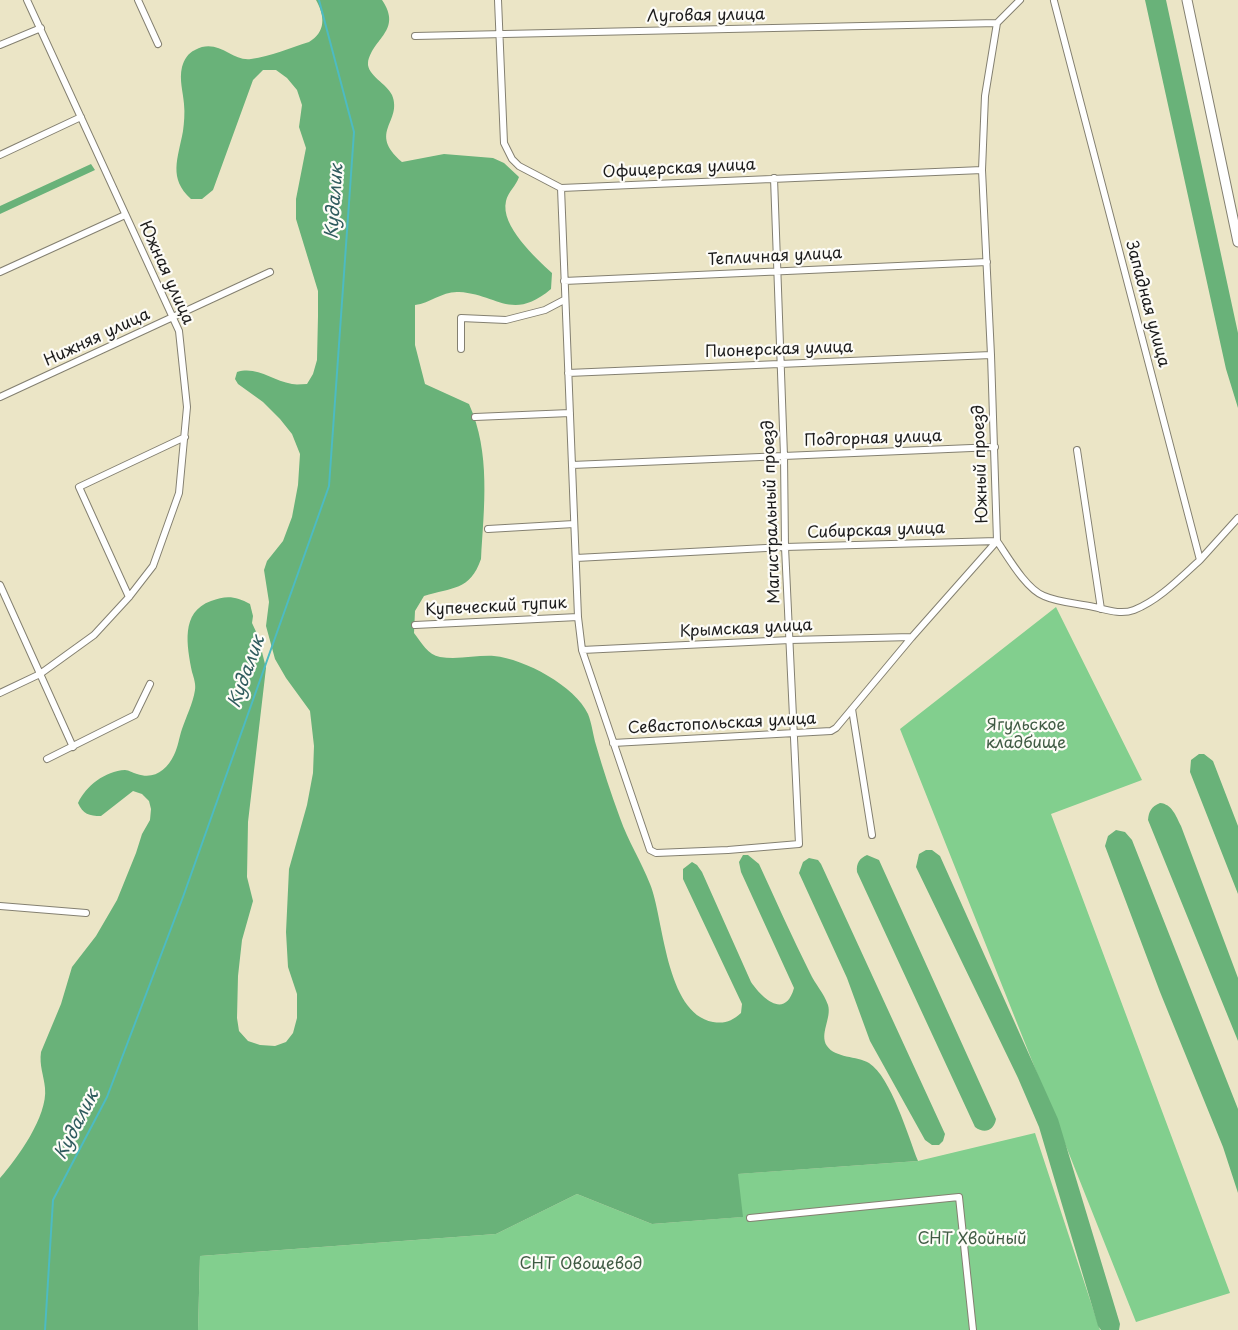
<!DOCTYPE html>
<meta charset="utf-8">
<style>
body{margin:0}
canvas{display:block;background:#ebe5c6}
</style>
<canvas width="1238" height="1330"></canvas>
<script>
const g = document.querySelector('canvas').getContext('2d');
g.lineJoin = 'round';
function fill(path, color) { g.fillStyle = color; g.fill(path, 'evenodd'); }
function trace(path, color, width, dash) { g.strokeStyle = color; g.lineWidth = width; g.lineCap = dash ? 'butt' : 'round'; g.setLineDash(dash || []); g.stroke(path); }
function write(font, color, halo, rows, align = 'center') {
  g.font = font + ' "Playpen Sans",sans-serif'; g.lineWidth = 4.5; g.setLineDash([]); g.textBaseline = 'middle'; g.strokeStyle = halo; g.fillStyle = color; for (const [text, x, y, turn = 0] of rows) {
    g.save(); g.translate(x, y); g.rotate((+turn || 0) * Math.PI / 180); g.textAlign = isNaN(turn) ? turn : align; if (halo) g.strokeText(text, 0, 0); g.fillText(text, 0, 0); g.restore();
  }
}
const green = new Path2D(`
 M1056,607L1142,780L1051,814L1230,1293L1136,1322L900,729Z
 M1035,1133L1100,1330H198L200,1256L496,1234L577,1194L652,1224L742,1217L737,1174L918,1161Z`);
const forest = new Path2D(`
 M316,0H382C403,31 372,38 368,63C367,75 387,84 392,95C403,122 367,132 402,162L444,154L493,158L504,163L519,177C516,186 508,192 506,201C500,226 536,258 552,273L551,289C512,322 497,294 459,292C442,291 431,303 415,305V345L425,384L469,404C491,453 484,507 481,559C470,591 452,587 424,596L415,611L414,633C421,642 428,655 440,657C458,660 477,655 494,656C525,659 575,686 588,714C592,724 593,735 596,745C603,769 611,794 620,818C628,841 641,861 650,884C664,918 665,1013 713,1022C725,1024 732,1021 741,1013L742,1004L683,879V869L692,862L697,865L702,872L751,982C762,998 785,1020 794,988L741,872L739,862L743,855H748L759,864C776,901 792,937 810,973C815,984 824,993 828,1005C832,1018 819,1034 827,1046C835,1058 857,1056 869,1063C891,1077 908,1136 918,1161L738,1174L743,1217L652,1224L577,1194L496,1234L200,1256L198,1330H0V1178C17,1159 48,1116 45,1088C44,1076 39,1065 41,1052L61,1004L72,967L96,936L117,900L136,853L142,834L150,820L151,809L149,801L142,794L133,791L101,816C89,816 83,814 78,803C86,786 105,771 125,770C129,770 133,773 137,774C154,780 167,770 174,755C178,747 179,738 182,729C186,717 193,703 195,690C196,685 194,678 192,672C187,646 180,612 211,601C226,595 236,596 250,604L253,616L252,623L258,636L266,668L248,822L247,877L253,901L242,940L238,976L237,1018L239,1031L248,1041L260,1045L275,1046L286,1042L293,1033L297,1018V994L288,967L286,932L289,869L307,805L313,773L314,746L310,711L286,678L275,659L266,626L269,602L264,570L267,561L283,541L292,517L298,485L300,454L292,434L280,419L263,402L238,384L235,379L237,372C258,366 272,381 292,384C297,385 302,384 307,384L313,374L317,360L318,316V291L296,219V199L306,148L299,127L302,105L297,90L287,78L276,70H263L253,80L213,190L202,199H191C168,178 178,159 183,131C184,123 185,113 184,104C183,91 179,80 182,67C184,60 188,53 195,50C218,37 232,62 251,59C271,56 290,48 309,42C326,32 325,16 316,0Z
 M1145,0H1166L1238,333V408L1226,369Z
 M91,164L95,170L0,214V206Z
 M1199,754H1204L1213,761L1238,826V894L1190,772L1191,760Z
 M1160,803C1172,804 1176,816 1181,826L1238,978V1041L1148,820C1149,811 1151,807 1160,803Z
 M1116,830L1125,832L1132,840L1238,1109V1193L1223,1147L1160,992L1105,846L1108,836Z
 M926,850H932L940,856L1058,1119L1120,1324L1119,1330H1101L1098,1326L1039,1127L1018,1078L916,867L919,854Z
 M867,855L879,860L996,1119C994,1131 984,1134 975,1127L857,872C856,863 860,858 867,855Z
 M809,858L818,860L821,864L945,1134L943,1141L939,1145H932L925,1140L870,1041L847,978L799,873L803,862Z`);
const stream = new Path2D(`
 M45,1330L53,1200L107,1097L183,897L329,486L354,132L319,0`);
const street = new Path2D(`
 M138,0L158,44
 M498,0L504,143L512,159L519,166L561,188L982,170
 M1054,1L1200,560L1238,518
 M997,23L1020,0
 M415,36L997,23
 M0,45L41,28
 M0,155L81,117
 M561,188L578,617L582,650L650,850L656,853L728,850L799,844L785,547L784,456L774,178
 M0,272L125,215
 M564,281L987,262
 M461,349V318L506,320L545,310L564,300
 M568,373L991,355
 M0,397L270,272
 M475,417L570,413
 M1077,450L1101,609
 M572,465L995,447
 M488,529L574,524
 M576,558L785,547L997,541C1008,557 1026,589 1044,596C1060,603 1077,603 1094,607C1107,610 1121,615 1134,610C1159,600 1180,578 1200,560
 M0,585L73,747
 M129,597L79,487L185,437
 M415,625L578,617
 M582,650L790,640L912,637
 M0,693L40,674L94,635L129,597L153,566L179,493L187,407L179,331L27,0
 M852,709L872,835
 M613,743L831,731L836,728L912,637L997,541L991,355L982,170L985,96L997,23
 M47,759L135,715L150,684
 M0,906L86,913
 M750,1218L959,1197L973,1330`);
const secondary = new Path2D(`
 M1187,0L1238,242`);
const streetNames = [
 ["Луговая улица",706,16,-1],
 ["Офицерская улица",679,169,-3],
 ["Тепличная улица",775,257,-3],
 ["Южная улица",166,273,66],
 ["Западная улица",1147,304,75],
 ["Нижняя улица",97,338,-25],
 ["Пионерская улица",779,350,-2],
 ["Подгорная улица",873,439,-2],
 ["Южный проезд",981,464,-92],
 ["Магистральный проезд",772,512,-92],
 ["Сибирская улица",876,531,-2],
 ["Купеческий тупик",496,607,-3],
 ["Крымская улица",746,629,-3],
 ["Севастопольская улица",722,724,-3]
];
const parkNames = [
 ["Ягульское",1026,726],
 ["кладбище",1026,744],
 ["СНТ Хвойный",972,1240],
 ["СНТ Овощевод",581,1265]
];
const waterNames = [
 ["Кудалик",335,202,-86],
 ["Кудалик",247,672,-70],
 ["Кудалик",77,1125,-63]
];
fill(green, '#82cf8e');
fill(forest, '#69b279');
trace(stream, '#4dbbc2', 2);
trace(street, '#848071', 8);
trace(secondary, '#848071', 11);
trace(street, '#fff', 6);
trace(secondary, '#fff', 9);
write('16px', '#1c1c1c', '#fdfcf7', streetNames);
write('16px', '#405b44', '#fdfcf7', parkNames);
write('italic 18px', '#305c5e', '#fdfcf7', waterNames);
</script>
